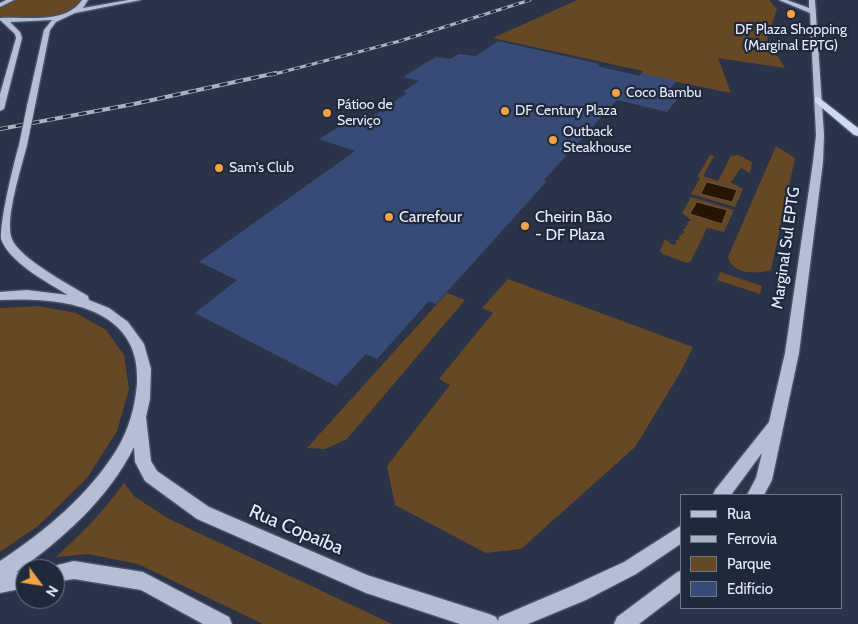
<!DOCTYPE html>
<meta charset="utf-8">
<style>
body{margin:0}
#map{position:relative;width:858px;height:624px;overflow:hidden;background:#2a3347;font-family:Cabin,sans-serif}
canvas{display:block}
.legend{position:absolute;left:680px;top:494px;width:162px;height:115px;box-sizing:border-box;background:#20293c;border:1px solid #707788;margin:0;padding:6px 9px;list-style:none;font-size:15px;color:#e7edfa}
.legend li{display:flex;align-items:center;gap:10px;height:25px}
.legend b{width:25px;border:1px solid #707788}
.north{position:absolute;left:15px;top:559px;width:50px;height:50px;box-sizing:border-box;background:#20293c;border:1px solid #707788;border-radius:50%;rotate:121deg;font-size:14px;font-weight:700;line-height:20px;text-align:center;color:#e7edfa}
.north::after{content:'';display:block;margin:auto;width:18px;height:22px;background:#f3a442;clip-path:polygon(50% 0,100% 100%,50% 72%,0 100%)}
</style>
<div id="map">
<canvas width="858" height="624"></canvas>
<ul class="legend">
<li><b style="height:6px;background:#b4bed4"></b>Rua</li>
<li><b style="height:6px;background:#aab1c1"></b>Ferrovia</li>
<li><b style="height:14px;background:#674824"></b>Parque</li>
<li><b style="height:14px;background:#384b76"></b>Edifício</li>
</ul>
<div class="north">N</div>
</div>
<script>
const g = document.querySelector('canvas').getContext('2d');
g.lineJoin = 'round';
function fill(path, color) { g.fillStyle = color; g.fill(path, 'evenodd'); }
function trace(path, color, width, dash) { g.strokeStyle = color; g.lineWidth = width; g.lineCap = dash ? 'butt' : 'round'; g.setLineDash(dash || []); g.stroke(path); }
function write(font, color, halo, rows, align = 'center') {
  g.font = font + ' Cabin,sans-serif'; g.lineWidth = 4.5; g.setLineDash([]); g.textBaseline = 'middle'; g.strokeStyle = halo; g.fillStyle = color; for (const [text, x, y, turn = 0] of rows) {
    g.save(); g.translate(x, y); g.rotate((+turn || 0) * Math.PI / 180); g.textAlign = isNaN(turn) ? turn : align; if (halo) g.strokeText(text, 0, 0); g.fillText(text, 0, 0); g.restore();
  }
}
const green = new Path2D(`
 M15,0H81V1C70,21 25,18 5,18L0,16V7Z
 M577,0H769L777,9L767,40L785,68L718,58L731,93L658,78H638L643,71L493,38Z
 M776,146L795,158L771,270C757,274 732,275 728,257Z
 M710,155L714,156L703,176L718,181L731,156L738,155L752,162L750,173L741,168L736,174L737,175L733,178L734,179L730,182L743,189L735,207L691,194L700,178L697,177Z
 M691,197L734,210L724,232L707,228L691,261L687,263L663,254L660,251L665,239L673,245L677,243L675,241L680,239L678,237L685,232L682,230L687,228L685,226L689,225L687,222L691,220L682,213Z
 M720,272L762,286L760,294L717,280Z
 M508,279L693,347L680,373L635,447L521,549L486,553L395,505L387,466L450,385L439,379L493,313L482,308Z
 M447,293L465,300L347,439L325,449L307,448Z
 M38,306L76,313L106,330L124,355L129,389L117,431L87,478L38,526L0,552V308Z
 M124,483L135,497L169,519L392,624H263L138,564L88,554L56,557C81,534 104,511 124,483Z`);
const water = new Path2D(`
 M707,182L737,190L732,202L701,194Z
 M697,202L727,210L722,224L690,214Z`);
const building = new Path2D(`
 M498,41L600,64L597,66L640,76L642,73L676,81L669,90L682,93L667,112L617,100L544,180L547,181L436,304L429,301L377,359L366,354L336,386L195,313L237,280L199,262L355,151L319,139L355,117L366,121L407,93L403,92L419,81L403,77L422,65L436,57L450,59L459,54L476,56Z`);
const major = new Path2D(`
 M6,0H14L0,7V3Z
 M82,0H88L83,8L128,0H141L75,13L56,22L50,30L35,106L31,108L27,106L44,30L52,20L10,22L20,32L22,38L4,109L0,111V94L16,38L15,34L0,20V18C25,16 65,25 82,0Z
 M779,0H787L809,8V0H815L824,135L823,162L799,353L772,480L764,495H747L756,478L762,453L731,495H713L715,490L769,422L785,353L813,162L816,135L810,13Z
 M23,142L27,145C22,166 4,220 12,239C19,258 70,285 88,296L89,300L109,308L128,322L144,344L151,369L150,399L146,417L151,461L157,471L209,507L367,575L489,614L496,617L498,621L499,617L572,586L624,562L682,525V543L636,574L586,600L528,624H460L366,593L197,519L145,481L135,462L134,447C109,498 62,540 16,572L25,570V588L0,593V561C44,532 89,495 117,449C129,429 135,407 137,384C142,305 59,297 0,300V292L27,290L68,295C48,283 9,262 1,239C0,220 13,166 19,145Z
 M74,561L143,572L229,617L232,624H203L141,590L74,579L55,582V569H48L49,567Z
 M682,570V591L639,624H614L617,617L676,573Z`);
const highway = new Path2D(`
 M818,97L858,128V136L854,135L815,102V98Z`);
const railFar1 = new Path2D(`
 M271,75L400,41L530,0`);
const rail = new Path2D(`
 M0,129L134,104L276,73`);
const majorBridge = new Path2D(`
 M23,145L31,106`);
const markers = [
 [791,14,5,"#f3a442"],
 [616,93,5,"#f3a442"],
 [505,111,5,"#f3a442"],
 [327,113,5,"#f3a442"],
 [553,140,5,"#f3a442"],
 [219,168,5,"#f3a442"],
 [389,217,5,"#f3a442"],
 [525,226,5,"#f3a442"]
];
const farPoinames = [
 ["DF Plaza Shopping",791,30,"center"],
 ["(Marginal EPTG)",791,46,"center"],
 ["Coco Bambu",626,93],
 ["Pátioo de",337,105],
 ["Serviço",337,121],
 ["DF Century Plaza",515,111],
 ["Outback",563,132],
 ["Steakhouse",563,148],
 ["Sam's Club",229,168]
];
const poiNames = [
 ["Carrefour",399,217],
 ["Cheirin Bão",535,217],
 ["- DF Plaza",535,235]
];
const streetNames = [
 ["Marginal Sul EPTG",786,248,-82]
];
const nearStreetnames = [
 ["Rua Copaíba",296,530,23]
];
fill(green, '#674824');
fill(water, '#271400');
trace(water, '#61554b', 1);
fill(building, '#384b76');
trace(major, '#485164', 3);
trace(highway, '#485164', 3);
fill(major, '#b4bed4');
fill(highway, '#cedaf4');
trace(railFar1, '#aab1c1', 3);
trace(rail, '#aab1c1', 4);
trace(railFar1, '#20293c', 2, [6]);
trace(rail, '#20293c', 2.5, [8]);
trace(majorBridge, '#485164', 10, []);
trace(majorBridge, '#b4bed4', 8);
for (const [x, y, r, color] of markers) { const dot = new Path2D(); dot.arc(x, y, r, 0, 2 * Math.PI); g.fillStyle = color; g.fill(dot); trace(dot, '#20293c', 2); }
write('14px', '#e7edfa', '#20293c', farPoinames, 'left');
write('16px', '#e7edfa', '#20293c', poiNames, 'left');
write('16px', '#e7edfa', '#20293c', streetNames);
write('19px', '#e7edfa', '#20293c', nearStreetnames);
</script>
